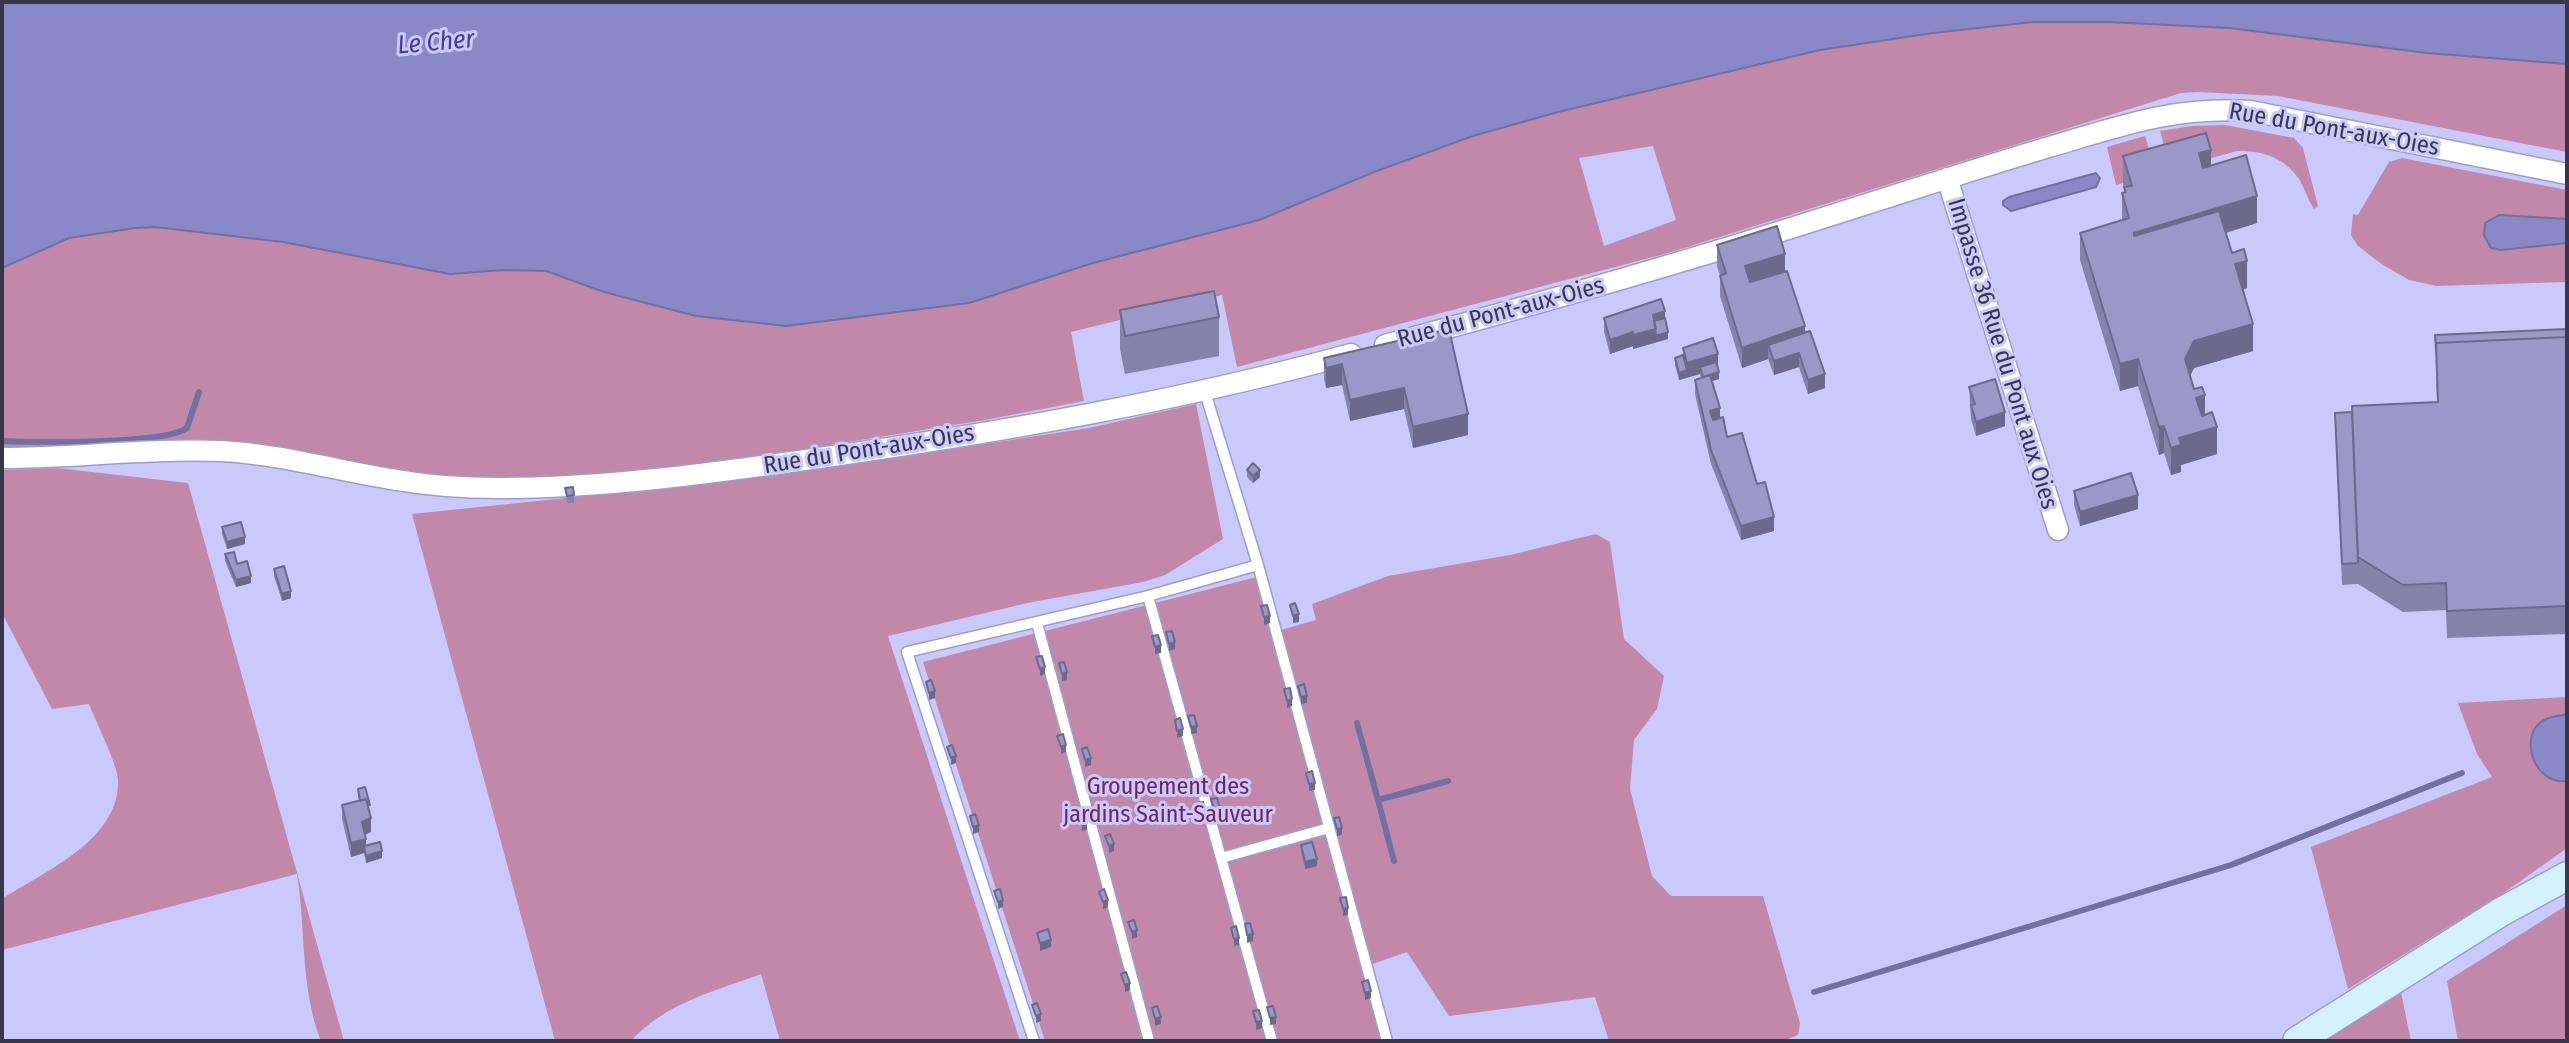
<!DOCTYPE html>
<style>
body{margin:0}
#map{position:relative;width:2569px;height:1043px;overflow:hidden;background:#cac9fc;font-family:"Fira Sans Condensed",sans-serif}
canvas{display:block}
.frame{position:absolute;inset:0;border:4px solid #37374b;pointer-events:none}
</style>
<div id="map">
<canvas width="2569" height="1043"></canvas>
<div class="frame"></div>
</div>
<script>
const g = document.querySelector('canvas').getContext('2d');
g.lineJoin = 'round';
function fill(path, color) { g.fillStyle = color; g.fill(path, 'evenodd'); }
function trace(path, color, width, dash) { g.strokeStyle = color; g.lineWidth = width; g.lineCap = dash ? 'butt' : 'round'; g.setLineDash(dash || []); g.stroke(path); }
function write(font, color, halo, rows, align = 'center') {
  g.font = font + ' "Fira Sans Condensed",sans-serif'; g.lineWidth = 6; g.setLineDash([]); g.textBaseline = 'middle'; g.strokeStyle = halo; g.fillStyle = color; for (const [text, x, y, turn = 0] of rows) {
    g.save(); g.translate(x, y); g.rotate((+turn || 0) * Math.PI / 180); g.textAlign = isNaN(turn) ? turn : align; if (halo) g.strokeText(text, 0, 0); g.fillText(text, 0, 0); g.restore();
  }
}
const green = new Path2D(`
 M2033,22H2109L2229,28L2427,53L2567,64V152L2278,96L2197,92L2181,93L1668,253L1237,367L1222,295L1071,332L1084,401L985,420L699,466L598,476L503,480L431,477L252,443L2,449V268L69,238L135,227H155L504,270L546,271L604,292L696,316L1093,263L1259,220L1374,172L1473,136L1558,112L1820,50L1933,33ZM1653,146L1676,220L1604,246L1579,158Z
 M2225,125L2294,138L2303,148L2318,206L2314,209C2308,200 2305,189 2299,179C2285,158 2262,150 2237,151L2116,185L2107,147L2145,136L2149,149L2164,145L2160,131L2191,126Z
 M2402,158L2567,190V282L2437,286L2409,280L2383,265L2358,246L2351,235L2353,214L2358,215L2389,162Z
 M1196,404L1223,539L1165,575L1143,582L1032,602L888,636L1020,1041H780L761,974C715,991 665,1003 631,1041H555L412,514L566,498L573,494L738,480L893,458L1089,428Z
 M57,468L188,483L344,1041H321C300,988 306,929 297,874L2,950V899C45,871 120,840 118,780C117,763 96,722 89,704L52,709L2,613V470Z
 M1596,534L1610,542L1624,639L1664,676L1657,709L1634,740L1630,789L1652,876L1671,896H1763L1800,1023L1798,1035L1783,1041H1609L1595,997L1449,1016L1407,952L1364,967L1381,1041H1045L923,662L1257,577L1274,632L1316,620L1312,604L1388,576L1510,555Z
 M2567,697V848L2505,892L2348,989L2311,847L2492,777L2477,754L2458,703Z
 M2567,905V1041H2458L2447,981Z
 M2401,992L2411,1041H2325Z`);
const water = new Path2D(`
 M2,2H2567V64L2427,53L2229,28L2109,22H2033L1933,33L1820,50L1558,112L1473,136L1374,172L1259,220L1093,263L969,303L786,326L696,316L604,292L546,271L504,270L450,274L283,242L155,227L135,228L69,238L2,268Z
 M2096,173L2100,178L2096,187L2011,211L2003,205V201L2009,197Z
 M2499,215L2567,219V243L2501,250L2491,248L2484,235L2485,223Z
 M2567,714V781C2533,785 2519,736 2542,721C2548,717 2559,716 2567,714Z`);
const stream = new Path2D(`
 M2,441C36,442 163,445 187,428L199,392
 M1357,723L1378,800
 M1394,861L1378,800L1448,781
 M1814,992L2231,865L2462,773`);
const lane = new Path2D(`
 M1258,565L1387,1041
 M1148,596L1272,1041
 M1037,623L1149,1041
 M1221,858L1329,828
 M1034,1041L907,652L1148,596L1258,565L1204,389`);
const street = new Path2D(`
 M1947,178L2058,530
 M1385,345C1534,305 1682,263 1829,216C1902,193 1975,169 2049,147C2121,126 2174,106 2251,111L2567,174
 M2,458C75,458 148,448 221,451C281,454 338,471 397,480C431,486 465,488 499,488C609,488 718,472 826,457C1002,432 1179,401 1351,354`);
const secondary = new Path2D(`
 M2297,1041L2501,912L2567,876`);
const wall = new Path2D(`
 M2123,156L2211,165L2257,223L2226,233L2232,253L2247,288L2243,290L2253,351L2194,368L2190,376L2194,389L2205,415L2217,454L2181,465V472L2171,475L2164,453L2159,455L2138,386L2120,391L2080,260V233L2122,221V193H2124L2123,183Z
 M1717,245L1785,271L1825,388L1808,394L1799,367L1774,375L1768,359L1742,368L1720,296V276L1717,266Z
 M1120,310L1219,317V356L1125,374L1120,349Z
 M1604,318H1665L1668,339L1633,349V346L1610,354L1604,332Z
 M1449,329L1468,435L1413,448L1404,409L1350,421L1342,385L1326,388L1324,379V358Z
 M2567,329V634L2447,638L2446,610L2403,612L2358,584L2342,585L2335,413L2437,402L2435,335Z
 M1683,348L1717,368L1719,379L1712,381L1720,418L1727,437L1757,484L1774,531L1741,540L1711,464L1695,394V380L1701,378L1700,374L1679,380L1675,365V358L1683,355Z
 M1969,387L2005,426L1976,436L1971,419Z
 M1247,470L1260,477L1253,483L1247,477Z
 M565,488L574,495V503H567Z
 M2074,491L2138,509L2080,526L2074,505Z
 M222,527L245,544L227,549L222,534Z
 M225,554L237,564L251,583L236,587L225,561Z
 M274,569L291,598L282,601L274,576Z
 M358,789L370,812L371,832L365,834L366,845L382,858L366,863L364,853L351,857L342,819V805L359,801Z
 M1301,845L1317,866L1305,869L1301,852Z`);
const shadedWall = new Path2D(`
 M2211,150V177L2199,180V153Z
 M2257,196V223L2134,260V233Z
 M1785,254V275L1745,287V266Z
 M2247,261V288L2235,292V264Z
 M1665,311V325L1654,328L1653,315Z
 M2253,324V351L2194,368L2185,386V359L2194,341Z
 M1805,326V346L1768,345V359L1742,368V348Z
 M1656,329L1668,332V339L1633,349V335Z
 M1633,332V346L1610,354V340Z
 M1799,353V367L1774,375V361Z
 M1718,354V368L1700,367V374L1679,380V373L1687,370V363Z
 M2138,359V386L2120,391V364Z
 M1342,364V385L1326,388V368Z
 M1719,372V379L1703,384V377Z
 M1825,374V388L1808,394V380Z
 M1404,388V409L1350,421V400Z
 M2205,395V422L2196,425V398Z
 M1720,408V422L1710,425V411Z
 M2005,412V426L1976,436V422Z
 M1468,414V435L1413,448V427Z
 M2164,426V453L2159,455V427Z
 M2217,427V454L2181,465V472L2171,475V448L2179,438Z
 M1260,470V477L1253,483V476Z
 M2138,495V509L2080,526V512Z
 M1774,517V531L1741,540V526Z
 M245,537V544L227,549V542Z
 M251,576V583L236,587V580Z
 M291,591V598L282,601V594Z
 M1299,614V622L1293,623V616Z
 M1270,616V623L1264,625V617Z
 M1175,642V649L1169,651V644Z
 M1161,645V653L1155,654V647Z
 M1045,667V674L1040,676V669Z
 M1067,672V680L1062,681V674Z
 M935,691V698L929,700V693Z
 M1307,696V703L1301,704V697Z
 M1292,699V706L1287,708V701Z
 M1197,726V733L1191,734V727Z
 M1183,729V736L1177,738V731Z
 M1066,745V752L1061,754V747Z
 M956,756V763L951,765V758Z
 M1091,758V765L1085,767V760Z
 M1315,783V790L1309,791V784Z
 M1220,809V816L1214,817V810Z
 M1206,813V820L1200,821V814Z
 M371,818V832L362,836V822Z
 M1087,823V830L1082,831V824Z
 M979,825V832L973,834V827Z
 M1342,828V835L1337,836V829Z
 M366,839V853L364,846V853L351,857V843Z
 M1114,844V851L1109,853V846Z
 M382,851V858L366,863V856Z
 M1317,859V866L1305,869V862Z
 M1003,900V907L998,909V902Z
 M1108,900V907L1103,909V902Z
 M1348,908V915L1343,916V909Z
 M1137,930V937L1132,939V932Z
 M1253,934V941L1247,943V935Z
 M1239,938V945L1234,946V939Z
 M1051,940V947L1040,951V943Z
 M1130,983V990L1125,992V985Z
 M1371,991V998L1365,1000V993Z
 M1041,1014V1021L1036,1023V1016Z
 M1161,1017V1024L1155,1026V1019Z
 M1276,1017V1024L1270,1025V1018Z
 M1262,1021V1028L1256,1030V1022Z`);
const building = new Path2D(`
 M2206,133L2211,150L2199,153L2203,168L2246,155L2257,196L2134,233V236L2219,211L2232,253L2244,249L2247,261L2235,264L2253,324L2194,341L2185,359L2194,389L2202,387L2205,395L2196,398L2202,416L2212,412L2217,427L2179,438L2181,445L2171,448L2164,426L2159,427L2138,359L2120,364L2080,233L2129,218L2122,193L2126,192L2124,187L2132,186L2123,156Z
 M1777,226L1785,254L1745,266L1750,282L1787,271L1805,326L1742,348L1720,276L1726,273L1717,245Z
 M1214,291L1219,317L1125,336L1120,310Z
 M1661,299L1665,311L1653,315L1656,329L1633,335V332L1610,340L1604,318Z
 M1665,318L1668,332L1656,336L1654,321Z
 M1449,329L1468,414L1413,427L1404,388L1350,400L1342,364L1326,368L1324,358Z
 M2567,329V337L2436,343V350L2435,335Z
 M1810,331L1825,374L1808,380L1799,353L1774,361L1768,345Z
 M2567,337V606L2447,611L2446,583L2403,585L2358,557L2352,406L2438,402L2436,343Z
 M1713,338L1718,354L1687,363L1683,348Z
 M1683,355L1687,370L1679,373L1675,358Z
 M1716,362L1719,372L1703,377L1700,367Z
 M1710,375L1720,408L1710,411L1713,420L1723,417L1727,437L1742,433L1757,484L1765,482L1774,517L1741,526L1711,450L1695,380Z
 M1995,379L2005,412L1976,422L1971,405L1975,404L1969,387Z
 M2352,412L2358,563L2342,564L2335,413Z
 M1253,463L1260,470L1253,476L1247,470Z
 M2131,473L2138,495L2080,512L2074,491Z
 M573,487L574,495L567,496L565,488Z
 M241,522L245,537L227,542L222,527Z
 M234,552L237,564L247,561L251,576L236,580L225,554Z
 M284,566L291,591L282,594L274,569Z
 M1295,603L1299,614L1293,616L1290,605Z
 M1267,605L1270,616L1264,617L1261,606Z
 M1172,631L1175,642L1169,644L1166,632Z
 M1158,635L1161,645L1155,647L1152,636Z
 M1042,656L1045,667L1040,669L1036,657Z
 M1064,662L1067,672L1062,674L1059,663Z
 M931,680L935,691L929,693L926,682Z
 M1304,684L1307,696L1301,697L1298,686Z
 M1290,688L1292,699L1287,701L1284,689Z
 M1194,715L1197,726L1191,727L1188,716Z
 M1180,718L1183,729L1177,731L1175,720Z
 M1063,734L1066,745L1061,747L1057,736Z
 M952,745L956,756L951,758L947,747Z
 M1087,747L1091,758L1085,760L1082,749Z
 M1312,771L1315,783L1309,784L1306,773Z
 M365,787L370,805H368L366,799L360,801L358,789Z
 M1217,798L1220,809L1214,810L1211,799Z
 M366,799L371,818L362,822L366,839L351,843L342,805Z
 M1203,802L1206,813L1200,814L1197,803Z
 M1083,812L1087,823L1082,824L1078,814Z
 M975,814L979,825L973,827L970,816Z
 M1339,817L1342,828L1337,829L1334,818Z
 M1110,834L1114,844L1109,846L1105,836Z
 M380,842L382,851L366,856L364,846Z
 M1312,842L1317,859L1305,862L1301,845Z
 M1000,889L1003,900L998,902L994,891Z
 M1104,889L1108,900L1103,902L1099,892Z
 M1346,897L1348,908L1343,909L1340,898Z
 M1134,920L1137,930L1132,932L1128,922Z
 M1250,923L1253,934L1247,935L1245,924Z
 M1236,926L1239,938L1234,939L1231,928Z
 M1048,929L1051,940L1040,943L1037,933Z
 M1126,972L1130,983L1125,985L1121,974Z
 M1368,980L1371,991L1365,993L1362,982Z
 M1037,1003L1041,1014L1036,1016L1032,1005Z
 M1157,1006L1161,1017L1155,1019L1152,1008Z
 M1273,1006L1276,1017L1270,1018L1267,1007Z
 M1259,1010L1262,1021L1256,1022L1253,1011Z`);
const streetNames = [
 ["Rue du Pont-aux-Oies",2334,130,10],
 ["Rue du Pont-aux-Oies",1501,313,-15],
 ["Impasse 36 Rue du Pont aux Oies",2002,354,73],
 ["Rue du Pont-aux-Oies",869,450,-9]
];
const parkNames = [
 ["Groupement des",1168,787],
 ["jardins Saint-Sauveur",1168,815]
];
const waterNames = [
 ["Le Cher",436,43,-5]
];
fill(green, '#c288a9');
fill(water, '#8a89c8');
trace(water, '#7170a2', 2);
trace(stream, '#7170a2', 6);
trace(lane, '#9d9dcd', 13);
trace(street, '#9d9dcd', 23);
trace(secondary, '#9d9dcd', 31);
trace(lane, '#fff', 10);
trace(street, '#fff', 20);
trace(secondary, '#d4f2fd', 28);
fill(wall, '#8483ac');
fill(shadedWall, '#6b6a8c');
fill(building, '#9998c8');
trace(building, '#6b6a8c', 2);
write('24px', '#37374b', '#cac9fc', streetNames);
write('24px', '#732557', '#cac9fc', parkNames);
write('italic 26px', '#473e8c', '#cac9fc', waterNames);
</script>
